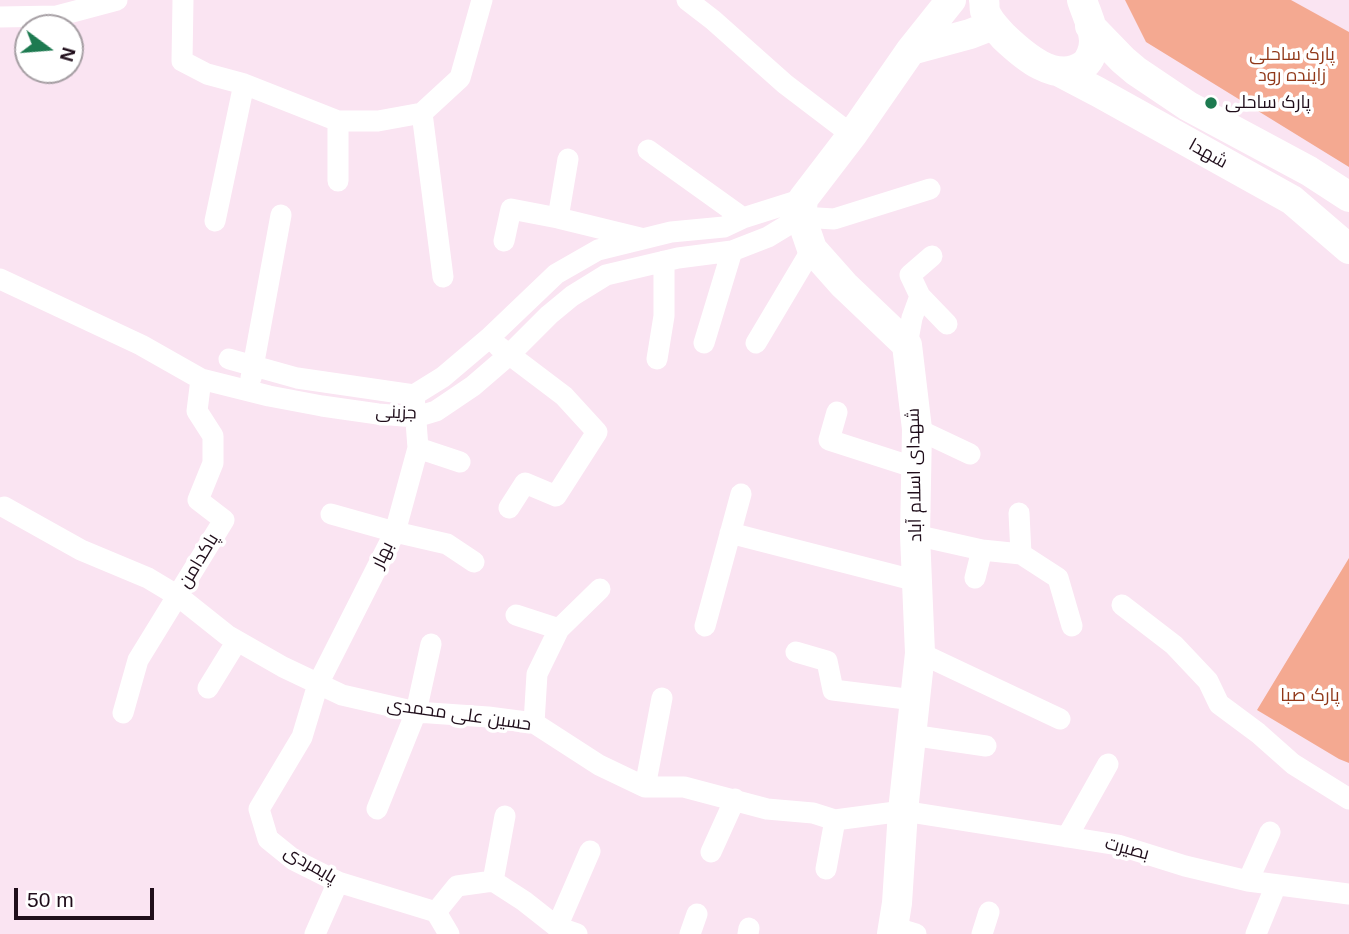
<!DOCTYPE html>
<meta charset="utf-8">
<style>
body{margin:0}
#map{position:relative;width:1349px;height:934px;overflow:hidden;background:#fae4f2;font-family:Helvetica,sans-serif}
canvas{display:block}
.north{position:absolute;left:14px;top:14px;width:70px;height:70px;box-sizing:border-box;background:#fff;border:2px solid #a59ea3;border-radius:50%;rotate:106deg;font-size:19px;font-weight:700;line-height:28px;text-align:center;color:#1f0d1a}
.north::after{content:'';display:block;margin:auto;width:24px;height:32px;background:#1d7a50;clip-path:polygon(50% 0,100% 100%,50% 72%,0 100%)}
.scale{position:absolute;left:14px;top:888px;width:140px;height:32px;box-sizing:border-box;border:4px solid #1f0d1a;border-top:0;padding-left:9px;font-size:21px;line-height:24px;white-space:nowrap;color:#1f0d1a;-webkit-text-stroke:5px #fff;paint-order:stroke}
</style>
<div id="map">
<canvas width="1349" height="934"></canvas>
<div class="north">N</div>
<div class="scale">50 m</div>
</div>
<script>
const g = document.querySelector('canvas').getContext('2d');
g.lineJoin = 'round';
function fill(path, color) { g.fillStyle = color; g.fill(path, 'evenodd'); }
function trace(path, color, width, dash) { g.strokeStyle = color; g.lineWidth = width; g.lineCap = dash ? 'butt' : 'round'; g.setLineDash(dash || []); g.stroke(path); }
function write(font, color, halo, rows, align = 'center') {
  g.font = font + ' Helvetica,Cairo,sans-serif'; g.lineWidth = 7; g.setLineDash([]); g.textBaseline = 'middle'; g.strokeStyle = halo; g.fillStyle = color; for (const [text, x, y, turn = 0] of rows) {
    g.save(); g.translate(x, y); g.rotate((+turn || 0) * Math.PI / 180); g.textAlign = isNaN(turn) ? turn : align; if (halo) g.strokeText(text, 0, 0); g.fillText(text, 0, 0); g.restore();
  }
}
const green = new Path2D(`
 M1125,0H1291L1349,32V167L1146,42Z
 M1349,558V763L1339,759L1257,710Z`);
const street = new Path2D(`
 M183,0L182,61L207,74L244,84L338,121H378L422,113L460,78L482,0
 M687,0L713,20L785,84L852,135
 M0,17L57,16L117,0
 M422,113L443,277
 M648,150L743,218
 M338,181V121
 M558,218L568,159
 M215,221L244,84
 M504,241L511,209L558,218L640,238
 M0,279L141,345L201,379L269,396L322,406L378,414L416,417L436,411L473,386L509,355L549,315L572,296L606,275L678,258L732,251L768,237L801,217L834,219L930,189
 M920,296L947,324
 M704,343L732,251
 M756,343L812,249
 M907,345L912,318L920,296L910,275L932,256
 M498,346L564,396L597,432L556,496L525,483L509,508
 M229,359L297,378L414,395L443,377L489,338L556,274L598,250L671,232L724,227L743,218L803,199
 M657,359L664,316V261
 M251,378L281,215
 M414,395L418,448L395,532L318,684L302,737L259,809L268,839L294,860L338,882L436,912
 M837,412L829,440L916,468
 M917,429L970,454
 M418,448L460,462
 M4,507L81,550L148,578L178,596L227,635L283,667L342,695L416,712L488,717L534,723L599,765L645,787H684L767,809L813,813L835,820L903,811L1118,845L1185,866L1248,881L1349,894
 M1019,513L1021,554
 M331,514L395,532L447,544L474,562
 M730,533L917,581
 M915,535L982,550L1021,554L1058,578L1072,626
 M975,578L982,550
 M1122,605L1174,645L1208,681L1219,704L1258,733L1293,764L1349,799
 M516,615L559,629
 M705,626L741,494
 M796,652L827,661L833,690L914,700
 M920,653L1060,719
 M208,688L237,641
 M123,713L138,660L224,520L198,500L213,463V436L197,411L201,379
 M534,723L537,674L559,629L600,589
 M911,735L986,746
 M645,787L662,698
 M377,809L416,712L431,644
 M1067,837L1108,764
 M711,852L735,799
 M826,869L835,820
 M493,881L505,816
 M1248,881L1270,832
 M436,912L457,886L493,881L524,901L557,927L577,934
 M436,912L449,934
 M557,927L590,851
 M893,927L916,934
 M315,934L338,882
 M690,934L697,914
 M748,934L749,928
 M982,934L989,912
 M1256,934L1276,885`);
const secondary = new Path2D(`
 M951,0L911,50L970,34L993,25
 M984,0C985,4 984,7 985,11C988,21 997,29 1004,37C1023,55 1056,85 1084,65C1090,60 1094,50 1094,41C1094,28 1086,13 1082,0
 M1090,26L1123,60L1136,71L1188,106L1309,171L1349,197
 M1058,71L1098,92L1292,200L1349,249
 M892,934L897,903L903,811L920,653L915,535L917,429L907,345L844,285L812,249L801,217L803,199L852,135L911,50`);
const markers = [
 [1211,103,7,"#1d7a50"]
];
const parkNames = [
 ["پارک ساحلی",1292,55],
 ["زاینده رود",1292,76],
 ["پارک صبا",1310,696]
];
const poiNames = [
 ["پارک ساحلی",1225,103]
];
const streetNames = [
 ["شهدا",1208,154,29],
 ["جزینی",396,413,2],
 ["شهدای اسلام آباد",915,475,-91],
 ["بهار",383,555,-64],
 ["پاکدامن",199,561,-59],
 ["حسین علی محمدی",459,715,8],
 ["بصیرت",1127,849,15],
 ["پایمردی",310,865,30]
];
fill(green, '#f4a991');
trace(street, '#fff', 21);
trace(secondary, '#fff', 30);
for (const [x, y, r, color] of markers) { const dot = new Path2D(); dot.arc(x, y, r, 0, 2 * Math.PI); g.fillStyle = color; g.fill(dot); trace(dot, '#fff', 2.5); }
write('18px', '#903819', '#fff', parkNames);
write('18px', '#1f0d1a', '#fff', poiNames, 'left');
write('18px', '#1f0d1a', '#fff', streetNames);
</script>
